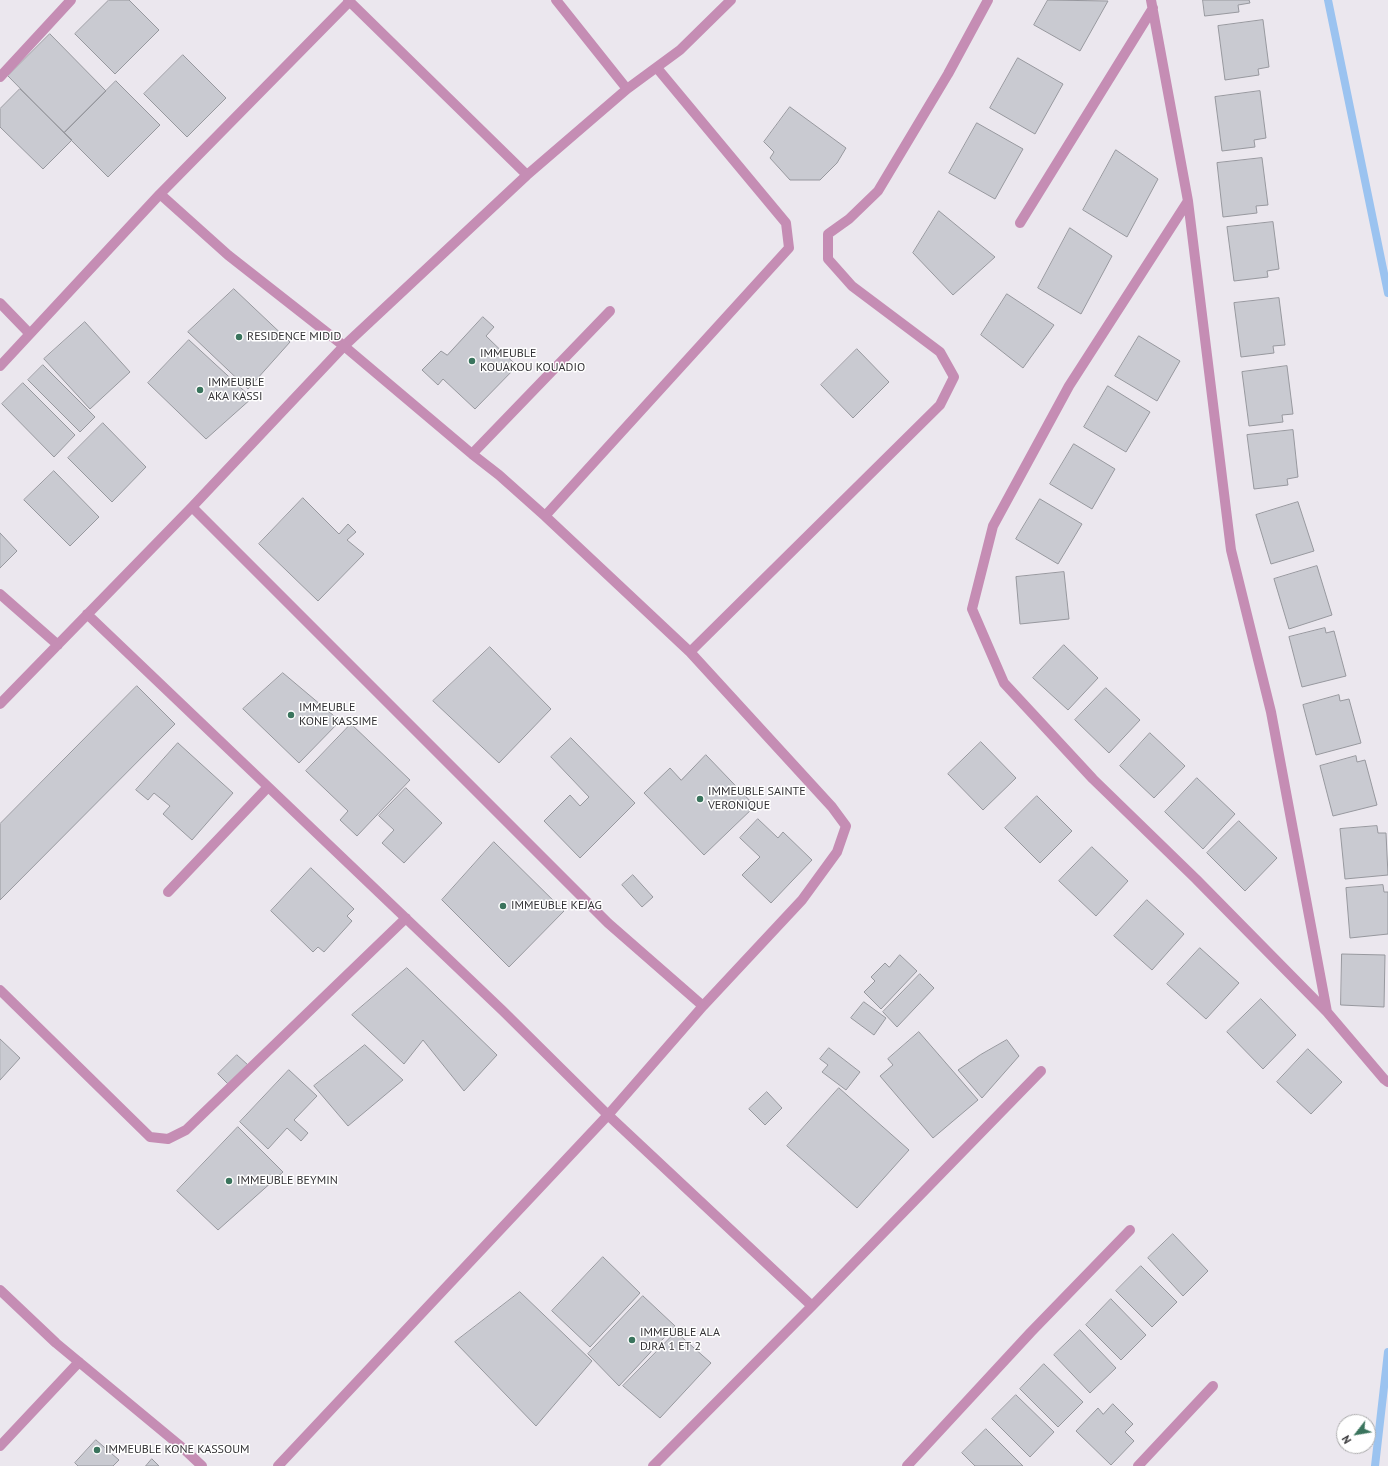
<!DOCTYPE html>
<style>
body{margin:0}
#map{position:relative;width:1388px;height:1466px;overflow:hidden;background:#ebe7ee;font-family:"PT Sans",sans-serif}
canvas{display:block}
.north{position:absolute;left:1336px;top:1414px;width:40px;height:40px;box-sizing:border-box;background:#fff;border:1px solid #adadae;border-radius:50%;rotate:239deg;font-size:11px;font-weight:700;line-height:16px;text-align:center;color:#333235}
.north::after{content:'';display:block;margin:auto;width:14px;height:18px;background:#3a745d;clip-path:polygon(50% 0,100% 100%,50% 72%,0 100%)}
</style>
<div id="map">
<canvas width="1388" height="1466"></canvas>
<div class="north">N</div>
</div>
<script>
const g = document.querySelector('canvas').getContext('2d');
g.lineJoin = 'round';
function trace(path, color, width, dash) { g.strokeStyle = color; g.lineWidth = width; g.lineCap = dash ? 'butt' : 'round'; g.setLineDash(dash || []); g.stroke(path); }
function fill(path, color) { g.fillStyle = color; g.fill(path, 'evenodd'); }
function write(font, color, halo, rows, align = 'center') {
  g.font = font + ' "PT Sans",sans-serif'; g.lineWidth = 3; g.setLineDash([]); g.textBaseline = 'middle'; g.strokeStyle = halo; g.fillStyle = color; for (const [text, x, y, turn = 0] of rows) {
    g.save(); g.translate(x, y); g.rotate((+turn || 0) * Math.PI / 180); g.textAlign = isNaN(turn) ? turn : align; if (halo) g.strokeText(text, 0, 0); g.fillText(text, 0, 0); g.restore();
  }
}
const stream = new Path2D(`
 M1328,0L1388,293
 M1375,1466L1388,1352`);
const building = new Path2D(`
 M109,0H129L159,30L115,74L75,34Z
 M1048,0L1108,1L1080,51L1034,25Z
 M1203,0H1249L1250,3L1238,5L1239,12L1205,16Z
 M1263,20L1269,67L1258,69L1259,75L1225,80L1218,26Z
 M50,34L106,91L64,133L8,76Z
 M183,55L226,98L187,137L144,94Z
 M1018,58L1063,84L1035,134L990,108Z
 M116,81L160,125L108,177L64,133Z
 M20,89L72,140L43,169L0,127V109Z
 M1260,91L1266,138L1254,140L1255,147L1222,151L1215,97Z
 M790,107L846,148L837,163L820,180H790L770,158L774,152L764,142Z
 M977,123L1023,149L995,199L949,173Z
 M1116,150L1158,179L1127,237L1083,210Z
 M1262,158L1268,205L1256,206L1257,213L1223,217L1217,163Z
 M939,211L995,257L953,295L913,253Z
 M1273,222L1279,269L1267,271L1268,277L1234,281L1227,227Z
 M1070,228L1112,256L1081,314L1038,288Z
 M234,289L290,342L248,389L188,332Z
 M1007,294L1054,325L1023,368L981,335Z
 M1279,298L1285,345L1273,346L1274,353L1241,357L1234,303Z
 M483,317L494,327L486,336L517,366L475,409L443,379L438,385L422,370L441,351L447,355Z
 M85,322L130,372L90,409L44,359Z
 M1139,336L1180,361L1157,401L1115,376Z
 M189,340L252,398L206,439L148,383Z
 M857,349L889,382L853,418L821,385Z
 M43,365L95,417L80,432L28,380Z
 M1287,366L1293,414L1282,415L1283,422L1249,426L1242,372Z
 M23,383L75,435L54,457L2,404Z
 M1108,386L1150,412L1126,452L1084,427Z
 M103,423L146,467L112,502L68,458Z
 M1293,430L1298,477L1287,479L1288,485L1254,489L1247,435Z
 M1074,444L1115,469L1092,509L1050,484Z
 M54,471L99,517L70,546L24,500Z
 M303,498L339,534L348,524L356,532L347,540L364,554L318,601L259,544Z
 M1040,499L1082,524L1058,564L1016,539Z
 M1298,502L1314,551L1271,564L1256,515Z
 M0,533L17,551L0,568Z
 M1317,566L1332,615L1289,629L1274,579Z
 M1064,572L1069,619L1020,624L1016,577Z
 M1325,628L1326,633L1334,631L1346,676L1302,687L1289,637Z
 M1064,645L1098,678L1068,710L1033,678Z
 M490,647L551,709L499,763L433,701Z
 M283,673L340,721L299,763L243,709Z
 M137,686L175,724L0,900V824Z
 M1106,688L1140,720L1109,753L1075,720Z
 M1339,695L1340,701L1349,699L1361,743L1316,755L1303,705Z
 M351,724L410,780L357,836L340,820L348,811L306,771Z
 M1150,733L1185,766L1154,798L1120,766Z
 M571,738L635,803L580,858L544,821L570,795L580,806L589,797L551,757Z
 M981,742L1016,778L983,810L948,774Z
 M178,743L233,793L192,840L163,814L170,806L154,793L148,800L136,790Z
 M706,755L755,806L704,855L644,793L670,768L681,780Z
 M1356,756L1357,762L1365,760L1377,805L1333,816L1320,766Z
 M1197,778L1235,814L1203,849L1165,812Z
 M406,788L442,823L404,863L382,843L394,830L379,816Z
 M1037,796L1072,831L1040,863L1005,828Z
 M758,819L778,838L783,832L812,860L771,903L742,875L760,857L740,838Z
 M1239,821L1277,858L1245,891L1207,853Z
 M1377,826L1378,833H1386L1388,875L1345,879L1340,829Z
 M494,842L564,911L509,967L442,900Z
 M1092,847L1128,881L1096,916L1059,881Z
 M311,868L354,909L347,916L352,921L324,952L318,947L313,952L271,911Z
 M633,875L653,897L642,907L622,885Z
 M1383,885L1384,892H1388V934L1350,938L1346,888Z
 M1147,900L1184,934L1152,970L1114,936Z
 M1200,948L1239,983L1206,1019L1167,984Z
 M1342,954L1385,955L1384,1007L1341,1005Z
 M900,955L917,971L881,1009L864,992L875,981L871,977L885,963L889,967Z
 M407,968L497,1055L464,1091L423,1040L404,1064L352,1015Z
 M920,974L934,988L897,1027L883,1012Z
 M1261,999L1296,1035L1263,1069L1227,1032Z
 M864,1002L886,1018L874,1035L851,1018Z
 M919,1032L978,1100L933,1138L880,1076L893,1065L888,1059Z
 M0,1039L20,1058L0,1080Z
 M1007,1040L1019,1056L982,1098L958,1070L980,1055Z
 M365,1045L403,1080L348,1126L314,1086Z
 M829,1048L860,1072L846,1090L822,1072L828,1065L820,1059Z
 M1308,1049L1342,1082L1311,1114L1277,1082Z
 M237,1055L248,1065L229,1085L218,1074Z
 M289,1070L317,1096L294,1120L308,1133L301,1141L287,1128L268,1149L240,1122Z
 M839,1088L909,1150L857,1208L787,1146Z
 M767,1092L782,1108L765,1125L749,1109Z
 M238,1127L283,1172L218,1230L177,1191Z
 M1173,1234L1208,1271L1183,1296L1148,1258Z
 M603,1257L640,1293L590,1347L552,1311Z
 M1141,1266L1177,1302L1152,1327L1116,1291Z
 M520,1292L592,1361L536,1426L455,1342Z
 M643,1296L675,1326L619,1386L588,1354Z
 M1111,1299L1146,1335L1121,1360L1086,1325Z
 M1080,1330L1116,1368L1090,1393L1054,1355Z
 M676,1332L711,1363L660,1418L623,1386Z
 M1044,1364L1083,1402L1058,1427L1020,1389Z
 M1016,1395L1054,1432L1030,1457L992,1419Z
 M1113,1404L1133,1424L1125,1432L1134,1441L1111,1465L1076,1431L1098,1408L1103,1414Z
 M986,1429L1023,1466H975L962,1453Z
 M96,1440L119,1460L113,1466H78L75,1463Z
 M152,1459L159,1466H146Z`);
const street = new Path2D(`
 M348,0L527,175
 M1151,0L1188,201L1231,550L1271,712L1327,1012L1384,1079L1388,1082
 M0,77L71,0
 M627,89L680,50L731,0
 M160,194L228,255L344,346L472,454L499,475L545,516L690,652L832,807L846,826L837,852L802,900L703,1006L608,1115L278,1466
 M1188,201L1069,386L993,526L972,609L1004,683L1093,779L1196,879L1327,1012
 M1020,223L1153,8
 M0,303L29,333
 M0,366L160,194L350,1
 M472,454L610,311
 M192,507L608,923L703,1006
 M545,516L789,248L786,223L657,68
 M0,594L58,645
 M87,614L503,1011L608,1115L812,1306
 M690,652L940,405L954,377L940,352L852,286L828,259V234L849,219L878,191L948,74L988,0
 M0,704L192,507L344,346L527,175L627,89L556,0
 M168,892L268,787
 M0,990L150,1137L168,1139L186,1130L406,918
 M0,1290L56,1343L184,1449L202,1466
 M0,1446L79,1362
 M653,1466L812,1306L1041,1071
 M907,1466L1031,1332L1130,1230
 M1138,1466L1213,1386`);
const markers = [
 [239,337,4,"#3a745d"],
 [472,361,4,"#3a745d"],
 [200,390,4,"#3a745d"],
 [291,715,4,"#3a745d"],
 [700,799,4,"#3a745d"],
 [503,906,4,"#3a745d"],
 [229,1181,4,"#3a745d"],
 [632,1340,4,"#3a745d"],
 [97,1450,4,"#3a745d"]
];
const poiNames = [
 ["RESIDENCE MIDID",247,337],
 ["IMMEUBLE",480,354],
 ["KOUAKOU KOUADIO",480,368],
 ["IMMEUBLE",208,383],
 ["AKA KASSI",208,397],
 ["IMMEUBLE",299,708],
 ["KONE KASSIME",299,722],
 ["IMMEUBLE SAINTE",708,792],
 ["VERONIQUE",708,806],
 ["IMMEUBLE KEJAG",511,906],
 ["IMMEUBLE BEYMIN",237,1181],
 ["IMMEUBLE ALA",640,1333],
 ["DJRA 1 ET 2",640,1347],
 ["IMMEUBLE KONE KASSOUM",105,1450]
];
trace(stream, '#9bc3f0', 8);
fill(building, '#c9cad1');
trace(building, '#97989e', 1);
trace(street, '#c58db4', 10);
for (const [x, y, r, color] of markers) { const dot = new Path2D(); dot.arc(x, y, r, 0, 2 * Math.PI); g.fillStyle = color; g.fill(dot); trace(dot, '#fff', 1.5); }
write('12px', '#333235', '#fff', poiNames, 'left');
</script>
